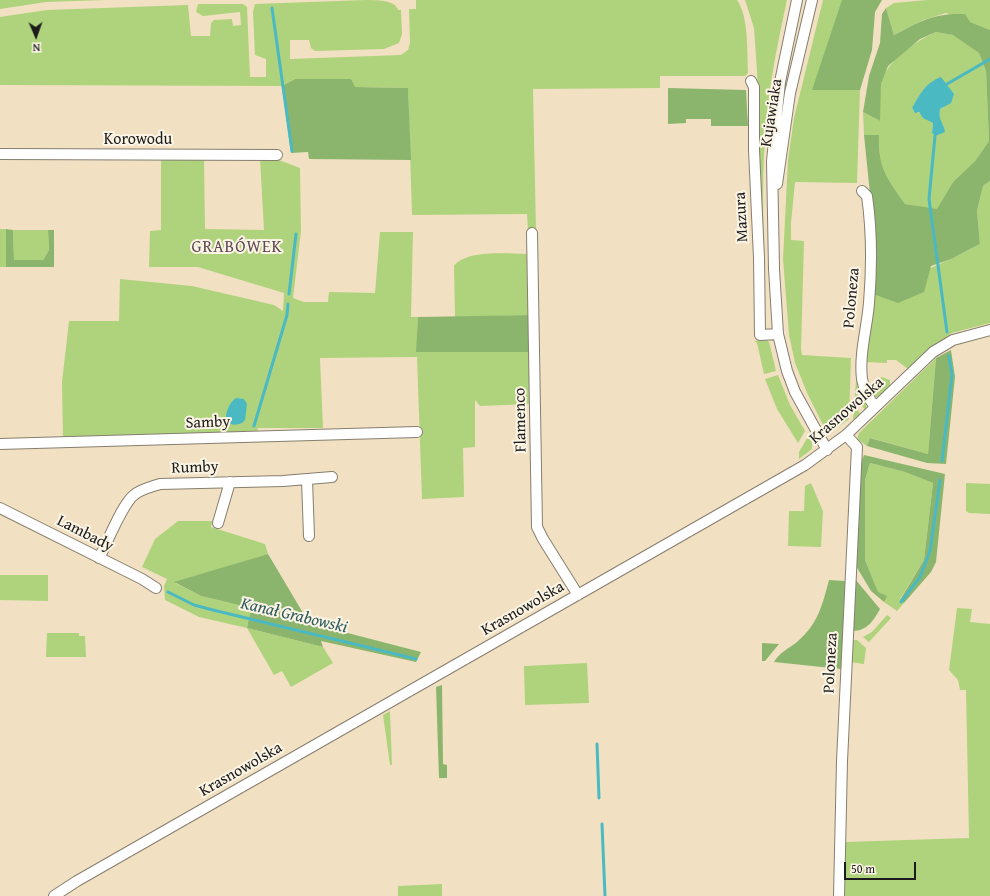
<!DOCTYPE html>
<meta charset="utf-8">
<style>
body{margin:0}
#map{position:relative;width:990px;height:896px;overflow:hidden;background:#f1e1c2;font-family:"Gentium Book Plus",serif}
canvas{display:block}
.north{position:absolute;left:16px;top:16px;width:40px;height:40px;-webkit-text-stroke:3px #fcf5e5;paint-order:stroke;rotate:178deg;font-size:11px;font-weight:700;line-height:16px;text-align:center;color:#1c1c1c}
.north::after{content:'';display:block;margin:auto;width:14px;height:18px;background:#1c1c1c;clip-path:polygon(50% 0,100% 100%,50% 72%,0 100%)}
.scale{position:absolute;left:844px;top:862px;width:72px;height:18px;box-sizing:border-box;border:2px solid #1c1c1c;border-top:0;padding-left:5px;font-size:12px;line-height:14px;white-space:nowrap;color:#1c1c1c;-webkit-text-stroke:3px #fcf5e5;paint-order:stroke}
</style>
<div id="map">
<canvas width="990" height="896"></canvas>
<div class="north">N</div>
<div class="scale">50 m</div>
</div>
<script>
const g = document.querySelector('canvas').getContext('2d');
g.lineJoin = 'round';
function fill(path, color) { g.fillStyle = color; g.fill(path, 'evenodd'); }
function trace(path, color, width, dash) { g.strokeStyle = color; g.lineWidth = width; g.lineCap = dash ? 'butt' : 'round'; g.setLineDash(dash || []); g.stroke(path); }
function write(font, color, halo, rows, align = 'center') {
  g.font = font + ' "Gentium Book Plus",serif'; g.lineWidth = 4; g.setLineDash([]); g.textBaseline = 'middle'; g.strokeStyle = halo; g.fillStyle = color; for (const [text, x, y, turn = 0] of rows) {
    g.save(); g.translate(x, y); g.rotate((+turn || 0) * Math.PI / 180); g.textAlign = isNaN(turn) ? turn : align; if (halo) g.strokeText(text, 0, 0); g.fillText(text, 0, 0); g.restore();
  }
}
const green = new Path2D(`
 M0,0H106L46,2L0,9Z
 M365,0C376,0 396,0 398,10H401L402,34L399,43L384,49L315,51L311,48L309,40H290V59L401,55L408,50L410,43L409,9H416V0H737C749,16 747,53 748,73L745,76H660V88L533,89L536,231H528L527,214L412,215L408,88L354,87L295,79L282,86L0,85V17L47,10L188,5L191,36H210L211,23L214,20L232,19L233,26L241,25L240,12L203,16L196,12L198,4H243L247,7L250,77H266V59L255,55L253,12L255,4Z
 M745,0H787C778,42 769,84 766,127C762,168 763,209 764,250L760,245V149L757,71L754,28Z
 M823,0H843L813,90H860L857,183L795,182L791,223V240L804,241L801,349L802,355L851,358L849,419L831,432L825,429L808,395L795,363L789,335L783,259L788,160L794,118Z
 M927,0H990V30L946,13L923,20L894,35L886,8L894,3Z
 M936,32L954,35L979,53L986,71L989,141L975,161L953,182L937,210L905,204C887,178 878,168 879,135H864L863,112L880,121C880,109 879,95 881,84C887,59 915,42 936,32ZM941,78L944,107L940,109L939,119L944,127L935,136L932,133L933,123C924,118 921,113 912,109C919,95 926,82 941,78Z
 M161,158H204L205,229L264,230L260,158L279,160L300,168L301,231L293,298L304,302H328L329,292L375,293L380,232H413L411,317H418L417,352H531L532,404L480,406L475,400V447L463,448L464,497L422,499L417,357L320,358L323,428H258L257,433L63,439L62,382L69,321H119L120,279L192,286L274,305L283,311L284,293L198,267H149L150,231L161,230Z
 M990,181V323L952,333L908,369L896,360H887V363L865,362L873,294C908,277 945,263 980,244L977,211L983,186Z
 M0,229H6V267H0Z
 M13,230H48L49,250L43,260H14Z
 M529,254L531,315L455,317L454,266C467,249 509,254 529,254Z
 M767,340L769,342L776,371L764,374L757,343L754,341Z
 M936,358L928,454L871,438L867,446L857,439L859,433Z
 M778,375L790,405L805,431L798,443L777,409L765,379Z
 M882,377L890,380V386L879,397H875C868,389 872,380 882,377Z
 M856,380H858L862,395L867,405L865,410L861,404L856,406L860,414L853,420Z
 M809,435L812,441V449L799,459V452Z
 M870,463L905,472L933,483L924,560L900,599L904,603L897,611L884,602L886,596L878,593L865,560V480Z
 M811,483L823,511L821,547L788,546L789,511H804L805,486Z
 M966,483L990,484V514L969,513L966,511Z
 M178,521H212L211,527L265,544L268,554L175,583L201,596L251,608L247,628L323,647L333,663L291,687L282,671L274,675L247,628L199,617L165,600L164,586L167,579L142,567L155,539Z
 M0,575H48V601L0,600Z
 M957,608L972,609L970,622L990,624V896H844L845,842L969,838L966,690H960L958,680L949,670Z
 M887,615L891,618L869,642L863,637L872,632Z
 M47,633H79V636H85L86,657H46Z
 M851,640H857L866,648L864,664L850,662Z
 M587,663L589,703L525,705L524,666Z
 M390,711L392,765H390L383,715Z
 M442,884V896H398V886Z`);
const forest = new Path2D(`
 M842,0H882L875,12L872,50L860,90H812Z
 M886,8L894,35C921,21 933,13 965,14L970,22L990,30V181L983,186L977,211L980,244L951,259L931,266L924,292L898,303L873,294L870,194L864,135H879C878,168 887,178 905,204L937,209L953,182L975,161L989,141L986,71L979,53L953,35L936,32L920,39L888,66L881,84L880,121L863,112L869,76L880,43L882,14Z
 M295,79H351L355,87L408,88L411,160L309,159L308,152L291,153L282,86Z
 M668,88L746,90L748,126H711V119H686V123L668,124Z
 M6,229L13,230L14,260H43L49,250L48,230H54V267H6Z
 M531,315V352H416L418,317Z
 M951,350L955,377L946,464L927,463L867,446L870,438L928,454L936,358Z
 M864,455L945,474L936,562L931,572L904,603L900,600L924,560L933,483L905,472L870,463L865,480V560L878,592L887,596L884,602L871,591L856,566L861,463Z
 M268,554L309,623L421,652L416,662L321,641L323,647L247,628L251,608L201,596L174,582Z
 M855,579L880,609C874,620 867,631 853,631Z
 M829,580L845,581L841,669L774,662C780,652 788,649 797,642C818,624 822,606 829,580Z
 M762,643L779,644L765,661H762Z
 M442,685L443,764L447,765V778H439L436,687Z`);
const water = new Path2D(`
 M941,77L954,94L951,103L940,109C938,121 944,123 945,132L935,136L932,133L933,123L923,118L919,112L915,113L912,108C919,95 926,82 941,77Z
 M236,398L244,399L247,404L245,420C241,426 231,426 226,421C225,413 229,403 236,398Z`);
const stream = new Path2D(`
 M272,8L292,151
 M947,84L990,59
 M935,136L929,199L947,332
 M289,294L296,234
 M254,426L287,315L288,304
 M942,461L952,375L949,356
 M168,592L194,605L213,610L416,659
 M901,602L920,577L930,551L940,480
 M597,744L599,798
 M602,824L605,896`);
const minor = new Path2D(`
 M797,0L780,82L772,161L774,269L778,334L787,371L795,392L827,450
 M751,81L754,87V150L759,258L760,335L778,334
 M0,154L277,155
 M777,184L790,93L812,0
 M862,191L867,196C872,231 872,267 869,303C867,328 859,354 862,379C864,390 869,399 875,407
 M532,233L537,527L543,539L578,595
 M0,444L417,432
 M307,480L309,536
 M0,508L142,579L156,588
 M218,523L230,482
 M99,558C107,544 122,504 134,495C141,489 151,487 160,484L283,481L332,477
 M54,896L77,881L805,465L846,435L933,352L953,340L990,330
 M839,896L842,761L857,447L846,435`);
const streetNames = [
 ["Kujawiaka",772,113,-81],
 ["Korowodu",138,140],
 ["Mazura",742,217,-93],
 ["Poloneza",852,298,-85],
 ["Krasnowolska",847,411,-41],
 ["Flamenco",521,420,-91],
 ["Samby",208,423,-2],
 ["Rumby",195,468,-2],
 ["Lambady",85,534,27],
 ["Krasnowolska",523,609,-30],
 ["Poloneza",831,663,-87],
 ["Krasnowolska",241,770,-30]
];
const neighbourhoodNames = [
 ["GRABÓWEK",237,248]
];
const waterNames = [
 ["Kanał Grabowski",294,616,13]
];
fill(green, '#afd37c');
fill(forest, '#8bb56c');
fill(water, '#4ab9c2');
trace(stream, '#4ab9c2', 3);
trace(minor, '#867e6f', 12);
trace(minor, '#fff', 10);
write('16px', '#1c1c1c', '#fcf5e5', streetNames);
g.letterSpacing = '1px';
write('17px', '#5f4a56', '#fcf5e5', neighbourhoodNames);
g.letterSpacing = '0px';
write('italic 17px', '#2e5b5e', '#fcf5e5', waterNames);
</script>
